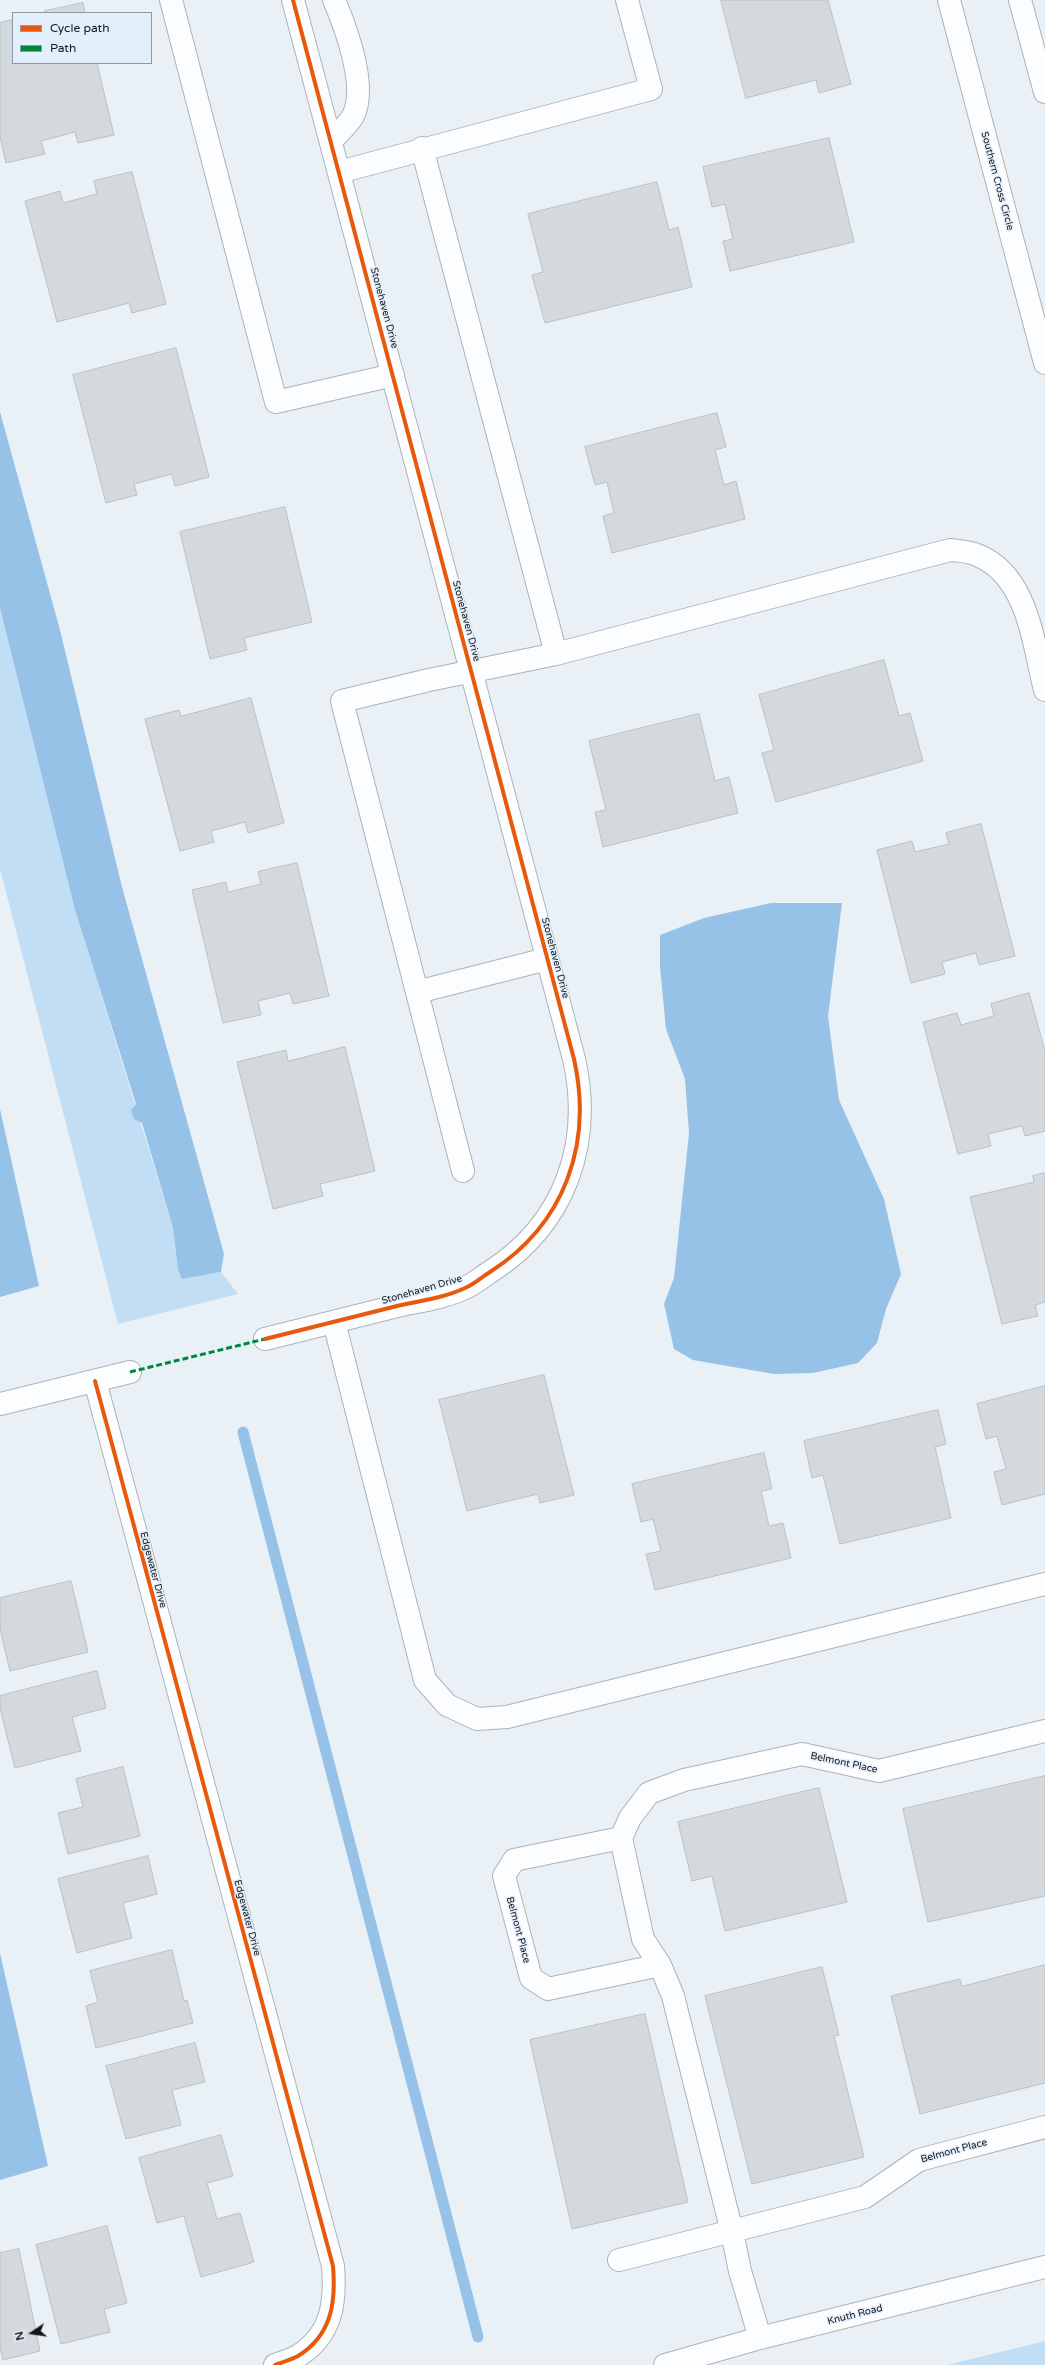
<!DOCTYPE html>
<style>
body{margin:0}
#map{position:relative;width:1045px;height:2365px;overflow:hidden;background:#e9f0f6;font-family:"Varela Round",sans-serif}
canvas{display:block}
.legend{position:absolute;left:12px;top:12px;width:140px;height:52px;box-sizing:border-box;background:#e3f0fc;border:1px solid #9099a2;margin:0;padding:5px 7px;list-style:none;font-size:12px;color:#13171b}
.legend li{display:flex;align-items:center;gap:8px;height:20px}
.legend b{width:20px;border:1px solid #9099a2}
.north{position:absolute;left:12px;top:2313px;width:40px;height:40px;-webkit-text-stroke:3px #e3f0fc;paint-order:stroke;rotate:257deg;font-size:11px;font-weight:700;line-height:16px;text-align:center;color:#13171b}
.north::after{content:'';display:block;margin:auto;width:14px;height:18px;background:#13171b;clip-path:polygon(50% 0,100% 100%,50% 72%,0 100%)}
</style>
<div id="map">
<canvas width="1045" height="2365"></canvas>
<ul class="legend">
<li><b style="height:5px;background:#e8590c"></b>Cycle path</li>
<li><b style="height:5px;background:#00873e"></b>Path</li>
</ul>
<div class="north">N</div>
</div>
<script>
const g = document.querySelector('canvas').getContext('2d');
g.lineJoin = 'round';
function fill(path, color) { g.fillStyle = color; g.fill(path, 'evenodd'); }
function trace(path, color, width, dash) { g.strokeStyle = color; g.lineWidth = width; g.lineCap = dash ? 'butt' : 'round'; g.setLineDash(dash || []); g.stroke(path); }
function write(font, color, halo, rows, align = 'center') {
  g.font = font + ' "Varela Round",sans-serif'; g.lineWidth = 3; g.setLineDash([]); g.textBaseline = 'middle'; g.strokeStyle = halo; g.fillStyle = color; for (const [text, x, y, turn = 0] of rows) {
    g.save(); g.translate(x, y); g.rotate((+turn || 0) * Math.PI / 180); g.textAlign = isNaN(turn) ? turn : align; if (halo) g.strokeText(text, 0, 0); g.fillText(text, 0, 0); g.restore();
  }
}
const green = new Path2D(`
 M0,608L75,910L173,1228L178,1270L182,1279L221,1272L238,1294L118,1324L0,869Z
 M1045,2341V2365H947Z`);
const water = new Path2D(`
 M0,412L60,630L122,887L224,1254L221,1272L182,1279L178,1270L173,1228L142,1123L134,1119L131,1110L136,1104L75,910L0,608Z
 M771,903H842L828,1016L839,1100L884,1199L901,1274L886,1309L877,1343L858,1363L813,1373L774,1374L693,1360L674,1349L664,1304L674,1278L689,1133L685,1079L666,1029L660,967V935L704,918Z
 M0,1109L39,1286L0,1297Z
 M0,1953L48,2166L0,2180Z`);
const stream = new Path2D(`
 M243,1432L478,2337`);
const building = new Path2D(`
 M721,0H828L851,84L819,93L816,80L746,98Z
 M83,3L85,13H46L45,11Z
 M12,20L13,63H97L114,135L78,143L75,132L41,141L45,154L6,163L0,137V23Z
 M829,138L854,242L730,271L723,241L733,239L725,204L712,207L703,167Z
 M132,172L166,304L132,313L129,303L57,322L25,201L60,191L63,203L97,194L94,181Z
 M657,182L669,230L678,227L692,287L545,323L532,275L543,272L528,214Z
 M176,348L209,477L175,486L172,474L134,484L137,495L106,503L73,375Z
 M717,413L726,447L715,450L724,485L736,481L745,519L612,553L603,516L614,513L607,482L595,485L585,447Z
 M285,507L312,622L244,638L247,650L210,659L180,532Z
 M884,660L899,716L910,713L923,761L776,802L762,753L774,750L759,695Z
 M251,698L284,823L248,833L245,822L211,831L214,842L180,851L145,719L179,710L181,716Z
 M699,714L715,781L729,777L738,813L603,847L595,812L606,810L589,741Z
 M981,824L1015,956L979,965L976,953L942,962L945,974L911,983L877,850L912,841L915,852L949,844L946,833Z
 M297,863L329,996L293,1004L290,993L258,1001L261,1015L223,1023L192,890L226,882L228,892L261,884L258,872Z
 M1029,993L1045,1051V1131L1025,1136L1022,1126L988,1134L991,1146L958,1154L923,1022L957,1013L961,1025L994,1016L991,1004Z
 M345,1047L375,1171L320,1184L323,1196L273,1209L237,1062L286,1050L288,1061Z
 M1045,1173V1302L1035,1305L1038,1316L1002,1324L970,1197L1034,1182L1033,1176Z
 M544,1375L574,1495L540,1503L538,1494L467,1511L439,1400Z
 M1045,1386V1494L1002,1505L994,1472L1006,1469L997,1436L986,1439L977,1404Z
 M938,1410L946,1444L935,1447L951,1518L840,1544L823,1475L812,1478L804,1441Z
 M764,1453L772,1489L761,1491L769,1526L783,1523L791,1558L655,1590L646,1554L661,1551L653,1519L641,1522L632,1484Z
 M71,1581L88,1652L10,1671L0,1629V1598Z
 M97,1671L106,1708L72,1717L81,1751L15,1768L0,1708V1696Z
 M123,1767L140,1836L68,1854L58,1813L83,1807L76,1779Z
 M1045,1776V1896L928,1922L903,1809Z
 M819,1788L847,1902L725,1931L712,1876L692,1881L678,1822Z
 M148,1856L157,1894L123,1903L132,1938L77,1953L58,1879Z
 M172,1950L184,2001L187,2000L193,2023L96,2048L86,2006L98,2002L90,1971Z
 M1045,1965V2083L920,2114L891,1996L960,1979L962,1986Z
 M822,1967L839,2035L834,2036L864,2157L752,2184L705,1996Z
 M645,2014L688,2202L572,2229L530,2040Z
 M195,2043L205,2082L172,2090L181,2125L126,2139L106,2066Z
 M221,2135L233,2176L207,2183L217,2219L240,2213L254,2262L201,2277L184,2216L157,2223L139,2158Z
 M107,2226L127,2303L104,2309L110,2332L61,2344L36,2245Z
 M19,2249L40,2351L3,2360L0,2347V2253Z`);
const minor = new Path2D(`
 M171,0L276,402L393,375
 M949,0L1045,363
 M1020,0L1045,92
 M331,141C338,133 348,125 353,116C368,87 346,28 334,0
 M422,148L556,654L950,550C958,551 969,551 977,555C1028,575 1033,643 1045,690
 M339,172L651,89L627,0
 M417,992L547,959
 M463,1171L342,701L429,680L556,654
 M334,1322L425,1680L447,1705L477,1719L507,1717L1045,1584
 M265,1339C309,1328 353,1317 397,1306C419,1301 444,1298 465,1288C474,1284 482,1277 490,1272C565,1224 593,1144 574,1059L293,0
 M95,1381L333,2266C336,2302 332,2335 298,2356C291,2360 282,2362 275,2365
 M0,1404L130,1372
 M621,1838L643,1939L660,1965L673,1996L732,2232L740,2271L760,2338
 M660,1965L548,1989L531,1978L504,1876L514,1860L621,1838L630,1818L649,1793L684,1780L802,1754L879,1771L1045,1731
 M619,2260L865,2197L919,2160L1045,2127
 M665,2365L760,2338L1045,2267`);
const quiet = new Path2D(`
 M130,1372L265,1339`);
const cycleway = new Path2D(`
 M265,1339C309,1328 353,1317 397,1306C419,1301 444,1298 465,1288C474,1284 482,1277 490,1272C565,1224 593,1144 574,1059L293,0
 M95,1381L333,2266C336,2302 332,2335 298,2356C291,2360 282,2362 275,2365`);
const streetNames = [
 ["Southern Cross Circle",997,181,75],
 ["Stonehaven Drive",384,308,75],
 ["Stonehaven Drive",466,621,75],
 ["Stonehaven Drive",555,958,75],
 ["Stonehaven Drive",422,1290,-16],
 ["Edgewater Drive",153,1570,75],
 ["Belmont Place",844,1763,12],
 ["Edgewater Drive",247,1918,75],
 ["Belmont Place",518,1930,75],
 ["Belmont Place",954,2151,-15],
 ["Knuth Road",855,2315,-14]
];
fill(green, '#c2def5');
fill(water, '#96c2e8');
trace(stream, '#96c2e8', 11);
fill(building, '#d4d9de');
trace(building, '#bac0c4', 1);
trace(minor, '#aeb3b8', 24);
trace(minor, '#fcfdfe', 22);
trace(quiet, '#00873e', 3, [6, 3]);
trace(cycleway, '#e8590c', 4);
write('10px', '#13171b', '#e3f0fc', streetNames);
</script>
